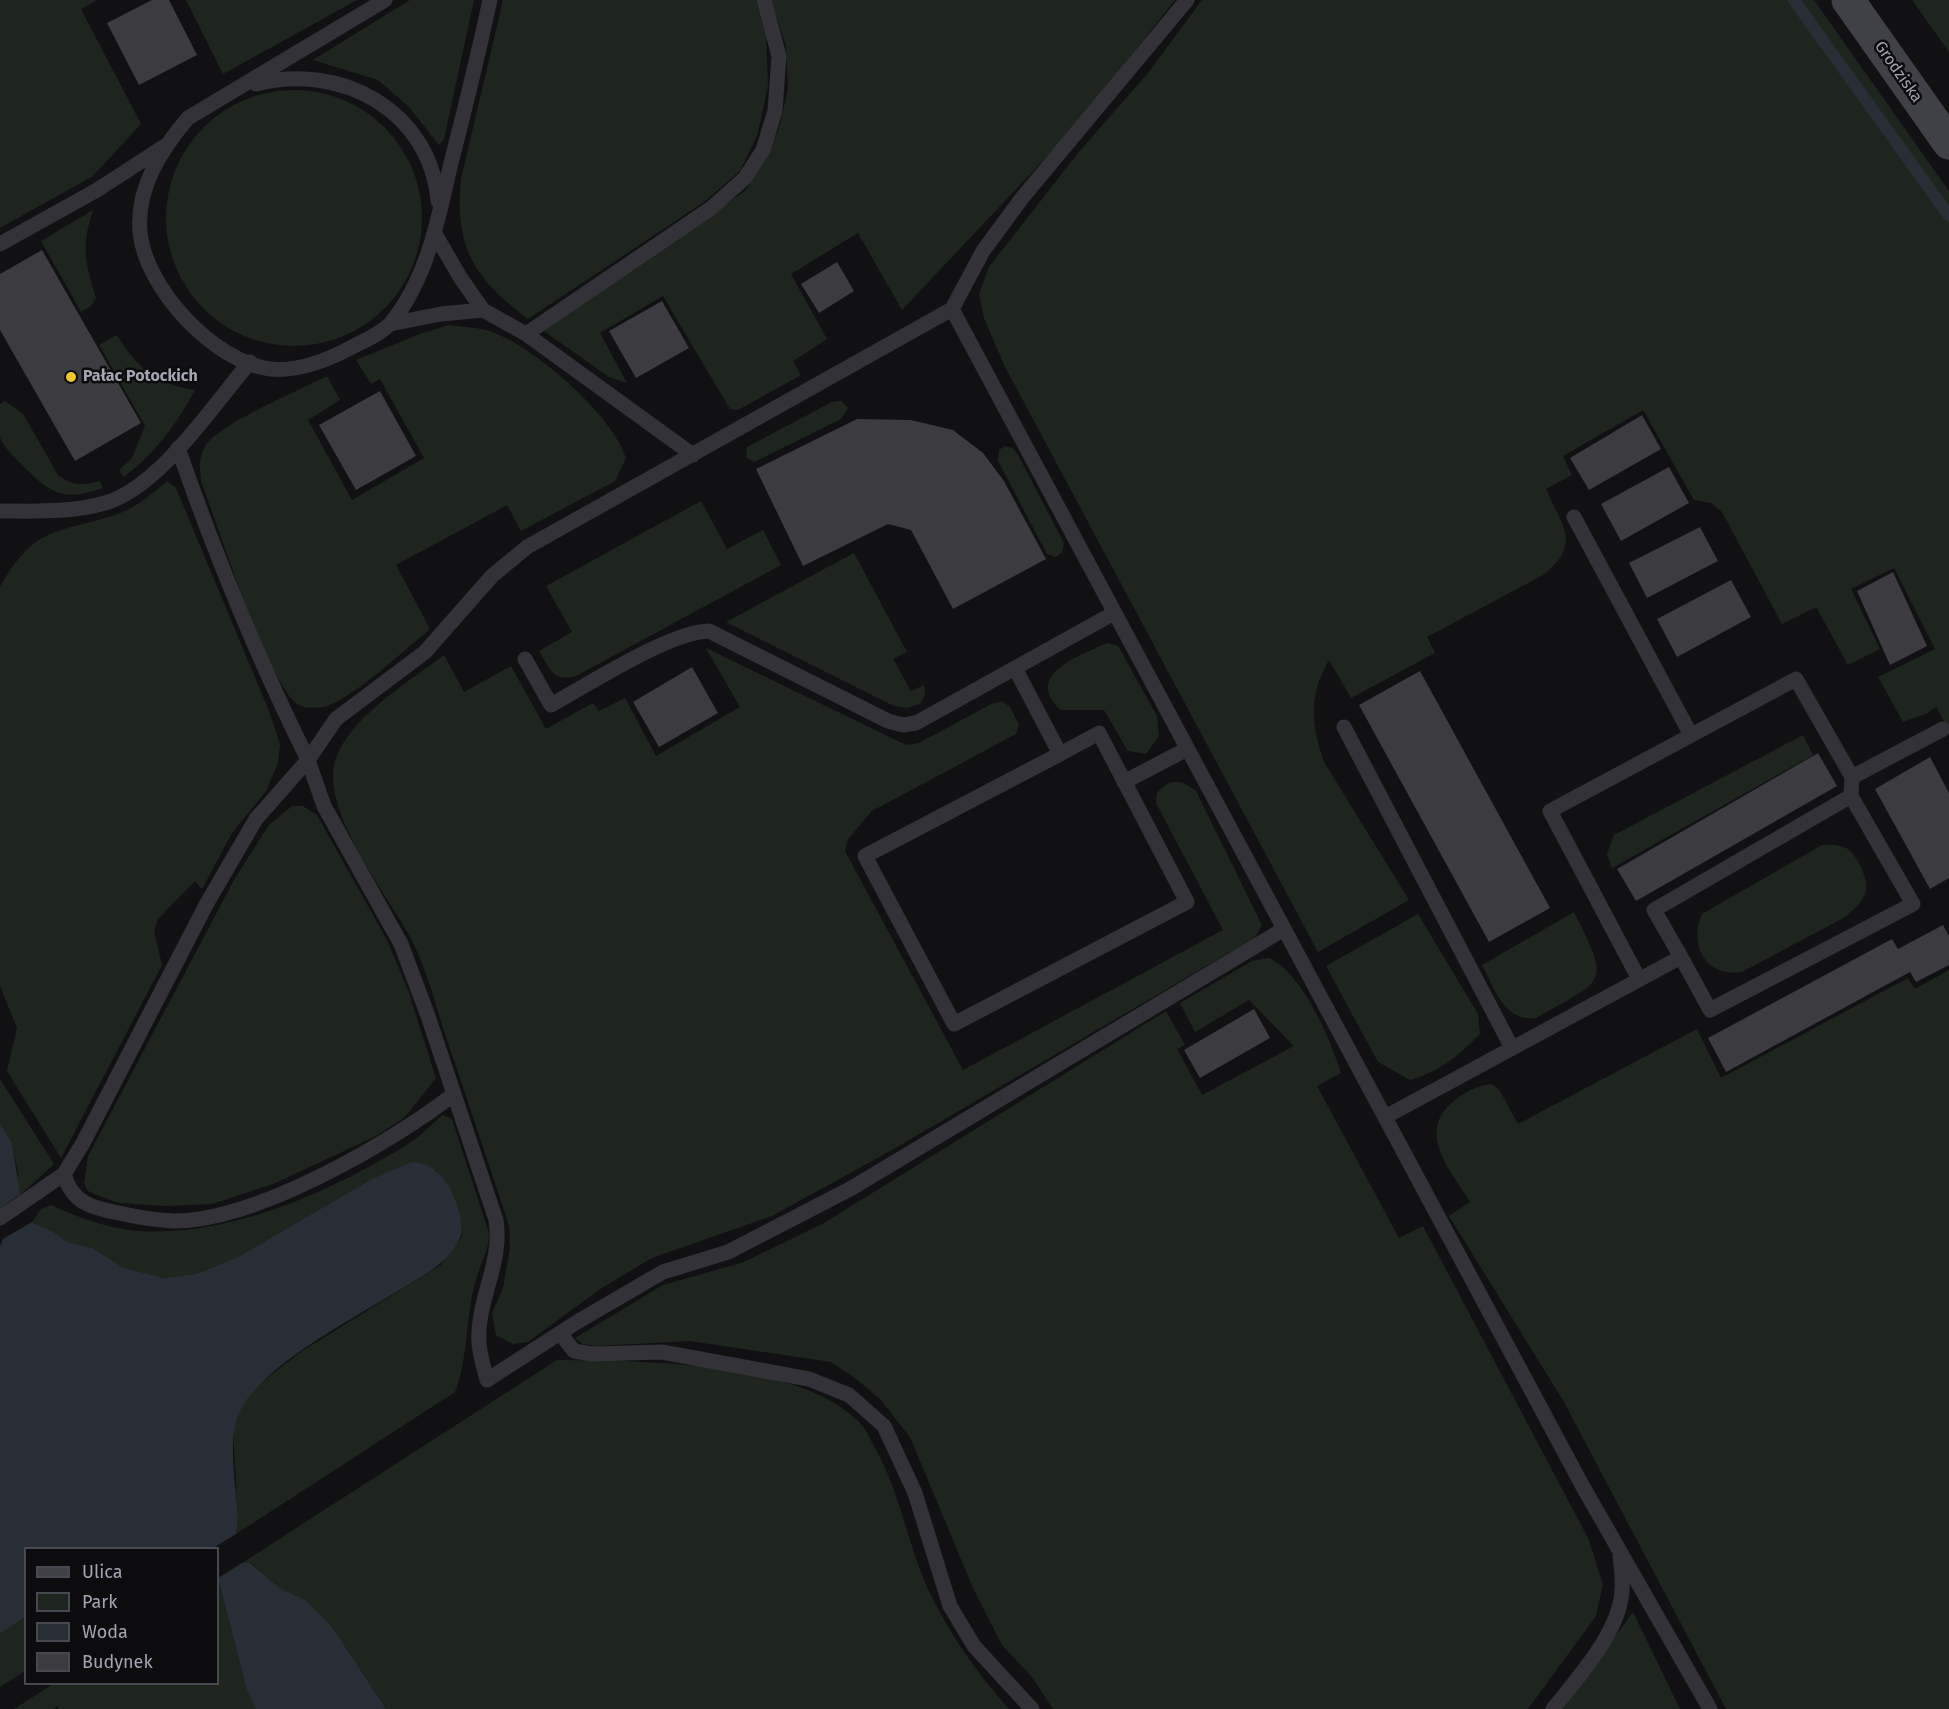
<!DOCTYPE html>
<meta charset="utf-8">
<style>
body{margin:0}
#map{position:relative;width:1949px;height:1709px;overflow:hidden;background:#111113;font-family:"Fira Sans",sans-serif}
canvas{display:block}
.legend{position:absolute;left:24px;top:1547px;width:195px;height:138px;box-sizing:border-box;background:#0c0c0e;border:2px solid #484950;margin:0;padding:8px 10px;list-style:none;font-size:18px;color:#a3a5b3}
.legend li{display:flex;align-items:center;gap:12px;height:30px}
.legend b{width:30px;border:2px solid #484950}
</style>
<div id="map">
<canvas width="1949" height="1709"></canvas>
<ul class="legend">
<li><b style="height:8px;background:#404147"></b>Ulica</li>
<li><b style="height:16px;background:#1e251f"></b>Park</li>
<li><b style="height:16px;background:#282e36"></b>Woda</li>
<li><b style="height:16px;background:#3b3b40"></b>Budynek</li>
</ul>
</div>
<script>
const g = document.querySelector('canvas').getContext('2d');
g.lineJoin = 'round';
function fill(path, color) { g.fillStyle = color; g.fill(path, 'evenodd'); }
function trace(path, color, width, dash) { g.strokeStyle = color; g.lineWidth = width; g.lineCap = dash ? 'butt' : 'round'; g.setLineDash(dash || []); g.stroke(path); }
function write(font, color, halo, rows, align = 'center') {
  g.font = font + ' "Fira Sans",sans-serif'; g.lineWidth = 5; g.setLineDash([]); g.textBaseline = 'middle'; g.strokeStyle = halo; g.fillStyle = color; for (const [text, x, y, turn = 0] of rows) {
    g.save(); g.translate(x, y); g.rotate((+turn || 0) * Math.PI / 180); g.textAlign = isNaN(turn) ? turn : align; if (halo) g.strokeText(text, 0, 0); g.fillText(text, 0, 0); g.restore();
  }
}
const green = new Path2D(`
 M0,0H97L81,9L141,124L93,176L0,228Z
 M186,0H357L223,74Z
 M410,0H474L444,139L439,145L409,107L378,80L313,60Z
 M503,0H756L766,37L768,86L757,136L740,171L704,202L528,319C475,279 454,248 461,179Z
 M771,0H1175L1070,132L902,310L858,233L791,274L827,339L793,361L801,375L738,410L730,409L663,296L600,333L627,383L609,377L541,329L653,256L746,190L766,159L780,125L788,89L786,46Z
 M1202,0H1814L1949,191V730L1936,707L1928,713L1903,722L1878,677L1935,649L1894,568L1851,589L1880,649L1848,665L1816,607L1782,624L1722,512L1711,503L1694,500L1643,410L1563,456L1572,475L1546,489C1563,528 1582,544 1543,575L1427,637L1435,653L1351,698L1329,660C1308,697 1311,723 1324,762L1409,900L1318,952L1004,365L984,318L979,294L989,267L1078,153L1148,73Z
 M1912,0H1949V52Z
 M166 218a128 128 0 1 1 256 0a128 128 0 1 1-256 0Z
 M93,210C81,247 85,262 96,298L91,306L81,312L41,241Z
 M449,325C461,327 475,327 486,330C530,342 613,415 626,458L615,481L521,531L507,505L396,565L430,629C407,648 349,702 323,707C315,708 304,709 297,704C266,679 218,525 201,481C200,468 198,457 206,445C219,424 302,389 327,376L340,400L308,420L352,500L424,458L380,379L371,384L356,360L420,334Z
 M117,335C136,367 158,385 195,390C176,425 156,452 124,477L119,470L132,458L145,426L99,345Z
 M5,401L23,414L58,475C72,486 83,486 100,481L103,488C62,503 49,492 20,463C14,457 2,445 0,437C0,427 0,414 0,404Z
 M841,401L848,408L841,419L754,462L746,457L747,447L832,402Z
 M1005,446L1013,448L1017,453L1064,543L1062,552L1056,557L1047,554L998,461L999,450Z
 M167,481L176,488L269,711L280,744L278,763L266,791L232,833L202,889L195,881L158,919L154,931L162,965L61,1158L7,1071L17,1028L0,986V587C33,528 55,533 112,516C133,510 151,495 167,481Z
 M701,501L727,549L763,530L781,565L576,676C554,683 549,668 539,651L572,632L546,586Z
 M854,553L907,652L893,659L911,691L924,685L925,695L920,704L907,708L894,706L726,622Z
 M1107,643L1118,646L1157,716L1159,736L1146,754L1128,751L1104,710H1061C1022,675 1081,655 1107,643Z
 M706,648L906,745L919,743L991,704L1002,701L1010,707L1019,725L1016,734L872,811L848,839L845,851L963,1070L1223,930L1156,803L1157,793C1170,778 1180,779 1196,791L1262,925L1256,936L1249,941L892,1150L772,1216L652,1258L600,1289L528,1342L513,1344L496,1335L492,1313L503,1288L510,1248L509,1225C488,1163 468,1101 447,1040C436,1006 425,963 408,933C384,891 325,814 334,766C343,721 409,682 444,655L464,692L511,666L546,729L593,703L599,711L625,698L656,756L740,707Z
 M1803,735L1813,755L1612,868L1607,854L1614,835Z
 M292,806H303L317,815L387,940L408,990L436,1078L404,1118L374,1137L273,1184L212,1204L165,1206L119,1203L99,1196L88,1191L84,1183L88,1156L234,880L268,826Z
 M1822,845C1830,845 1838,844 1846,848C1857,854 1868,878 1866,890C1864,902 1854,909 1845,917L1742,972C1706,978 1688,944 1702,914Z
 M1574,912C1612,987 1604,979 1536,1018C1504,1022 1494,988 1482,965Z
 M1418,914L1478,1014L1480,1034C1459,1056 1439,1072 1410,1080L1378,1062L1326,966Z
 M1269,958C1302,973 1331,1039 1341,1073L1317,1086L1399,1238L1423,1226L1588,1538L1603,1584L1596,1616L1528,1709H1053L1032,1677L1002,1645L973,1588L910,1437L880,1399L855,1378L831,1362L690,1341L595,1346L583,1344L575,1338L663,1285L744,1262L824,1223L1166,1011L1185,1045L1177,1049L1202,1095L1294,1046L1249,1000L1195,1032L1180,1003L1252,961Z
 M1949,970V1709H1726L1564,1402L1449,1216L1470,1202C1451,1170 1415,1132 1454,1101C1466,1091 1477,1086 1492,1084L1500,1091L1518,1124L1697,1029L1721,1078L1908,978L1915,989Z
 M0,1079L54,1164L17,1198L18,1173L12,1143L0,1123Z
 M443,1115L452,1119L489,1233C489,1249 483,1258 478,1273C465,1309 469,1359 455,1392L236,1534L238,1519L233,1428L239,1411L255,1388L299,1353L441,1265L462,1237V1225L452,1192L436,1170L370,1180L238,1257L196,1274L165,1278L124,1268L93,1248L67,1242L54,1232L32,1222L41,1209L51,1205C77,1217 109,1229 138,1231C230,1237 331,1192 408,1144C421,1137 431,1124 443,1115Z
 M557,1360C640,1361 803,1360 862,1425C867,1431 871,1441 875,1448C900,1492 907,1543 928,1589C949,1633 976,1673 1009,1709H386L333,1628L307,1601L280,1588L251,1563H242Z
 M218,1578L247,1691L256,1709H59L57,1706L53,1709H14L53,1684H218Z
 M1633,1612L1680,1709H1563Z
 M25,1617V1671L0,1687V1634Z`);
const water = new Path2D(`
 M0,1123L12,1143L20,1194L0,1209Z
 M412,1162C431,1163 442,1174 451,1190C456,1201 466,1227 460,1238C448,1264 425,1274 403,1288C355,1318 266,1362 240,1411C226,1436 237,1490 238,1519L236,1534L213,1548H26L25,1617L0,1634V1246L3,1239L32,1222L54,1232L67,1242L93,1248L124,1268L165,1278L196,1274L238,1257L370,1180Z
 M242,1563H250L280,1588L307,1601L333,1628L386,1709H256L247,1691L218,1578Z`);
const stream = new Path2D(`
 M1794,0L1949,216`);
const building = new Path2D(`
 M152,0H169L197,55L139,85L107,23Z
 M42,250L141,423L75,461L0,330V274Z
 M837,262L854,291L819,313L801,284Z
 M662,301L689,348L636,378L609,331Z
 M380,391L416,456L356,490L319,425Z
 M1642,415L1661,449L1589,490L1570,458Z
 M857,419L911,420L953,430L983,453L1004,481L1046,559L953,609L911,530L888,524L803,566L756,469Z
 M1669,467L1689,503L1621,541L1601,504Z
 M1700,527L1718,561L1647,598L1629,563Z
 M1893,572L1927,646L1890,665L1857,591Z
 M1731,580L1751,617L1677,657L1657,619Z
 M692,667L718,713L659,747L633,702Z
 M1420,671L1550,908L1489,942L1359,705Z
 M1818,753L1837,786L1636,901L1617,869Z
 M1930,757L1949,793V878L1930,889L1875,789Z
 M1943,925L1949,936V965L1916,982L1910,972L1726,1072L1708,1038L1892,939L1898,949Z
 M1254,1009L1270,1038L1200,1078L1184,1050Z`);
const service = new Path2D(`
 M385,0L188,118C161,150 136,188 140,232C145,288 214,362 270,369C299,372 328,360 352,347C364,341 382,333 391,323C428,277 438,219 451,163C465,109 478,55 490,0
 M1187,0L1022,198L983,251L952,309L527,547L492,576L425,652L336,719L308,760L324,806L401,944L428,1016L496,1220C503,1264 476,1301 479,1343C480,1356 484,1368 487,1380L577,1322L663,1272L728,1252L850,1189L1284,929
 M256,84C340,62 430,110 438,201
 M435,234L460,277L483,310
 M0,244L97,190L165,146
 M952,309L1582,1485L1710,1709
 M390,324L441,314L483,310L526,334L693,455
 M526,334L710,209L745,178L763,150L775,111L779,56L764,0
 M0,511C34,511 71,513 105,503C160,487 213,405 250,362
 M1574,517L1691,735
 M525,659L551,705C589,684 669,632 709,631L888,721L903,725L916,723L1114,613
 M1015,668L1060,754L1099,733L1187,902L954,1024L865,856L1060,754
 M1344,727L1512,1048
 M1852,777L1943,729
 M1124,782L1187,749
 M1639,979L1550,811L1796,679L1852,777L1851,796
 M1385,1117L1681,957L1710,1010L1913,904L1851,796L1654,910L1681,957
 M64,1174C72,1203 92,1208 119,1213C136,1217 156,1220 173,1221C254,1222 391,1143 454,1094
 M0,1218L64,1174L83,1143L207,903L256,819L308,760C258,659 215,555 178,448
 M560,1333L574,1351L592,1354L662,1352L809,1379L849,1395L884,1426L915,1493L950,1606L974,1646L1032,1709
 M1553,1709C1578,1677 1621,1631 1622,1589C1623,1578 1621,1566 1620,1556`);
const secondary = new Path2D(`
 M1848,0L1949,143`);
const markers = [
 [71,377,6,"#eec82e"]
];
const streetNames = [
 ["Grodziska",1898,72,55]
];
const poiNames = [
 ["Pałac Potockich",83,377]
];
fill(green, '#1e251f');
fill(water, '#282e36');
trace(stream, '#282e36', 12);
fill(building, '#3b3b40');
trace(service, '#323238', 15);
trace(secondary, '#404147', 33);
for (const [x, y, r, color] of markers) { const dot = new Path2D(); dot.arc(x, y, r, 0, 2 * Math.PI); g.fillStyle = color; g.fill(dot); trace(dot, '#0c0c0e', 2); }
write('16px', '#a3a5b3', '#0c0c0e', streetNames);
write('bold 16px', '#a3a5b3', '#0c0c0e', poiNames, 'left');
</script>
